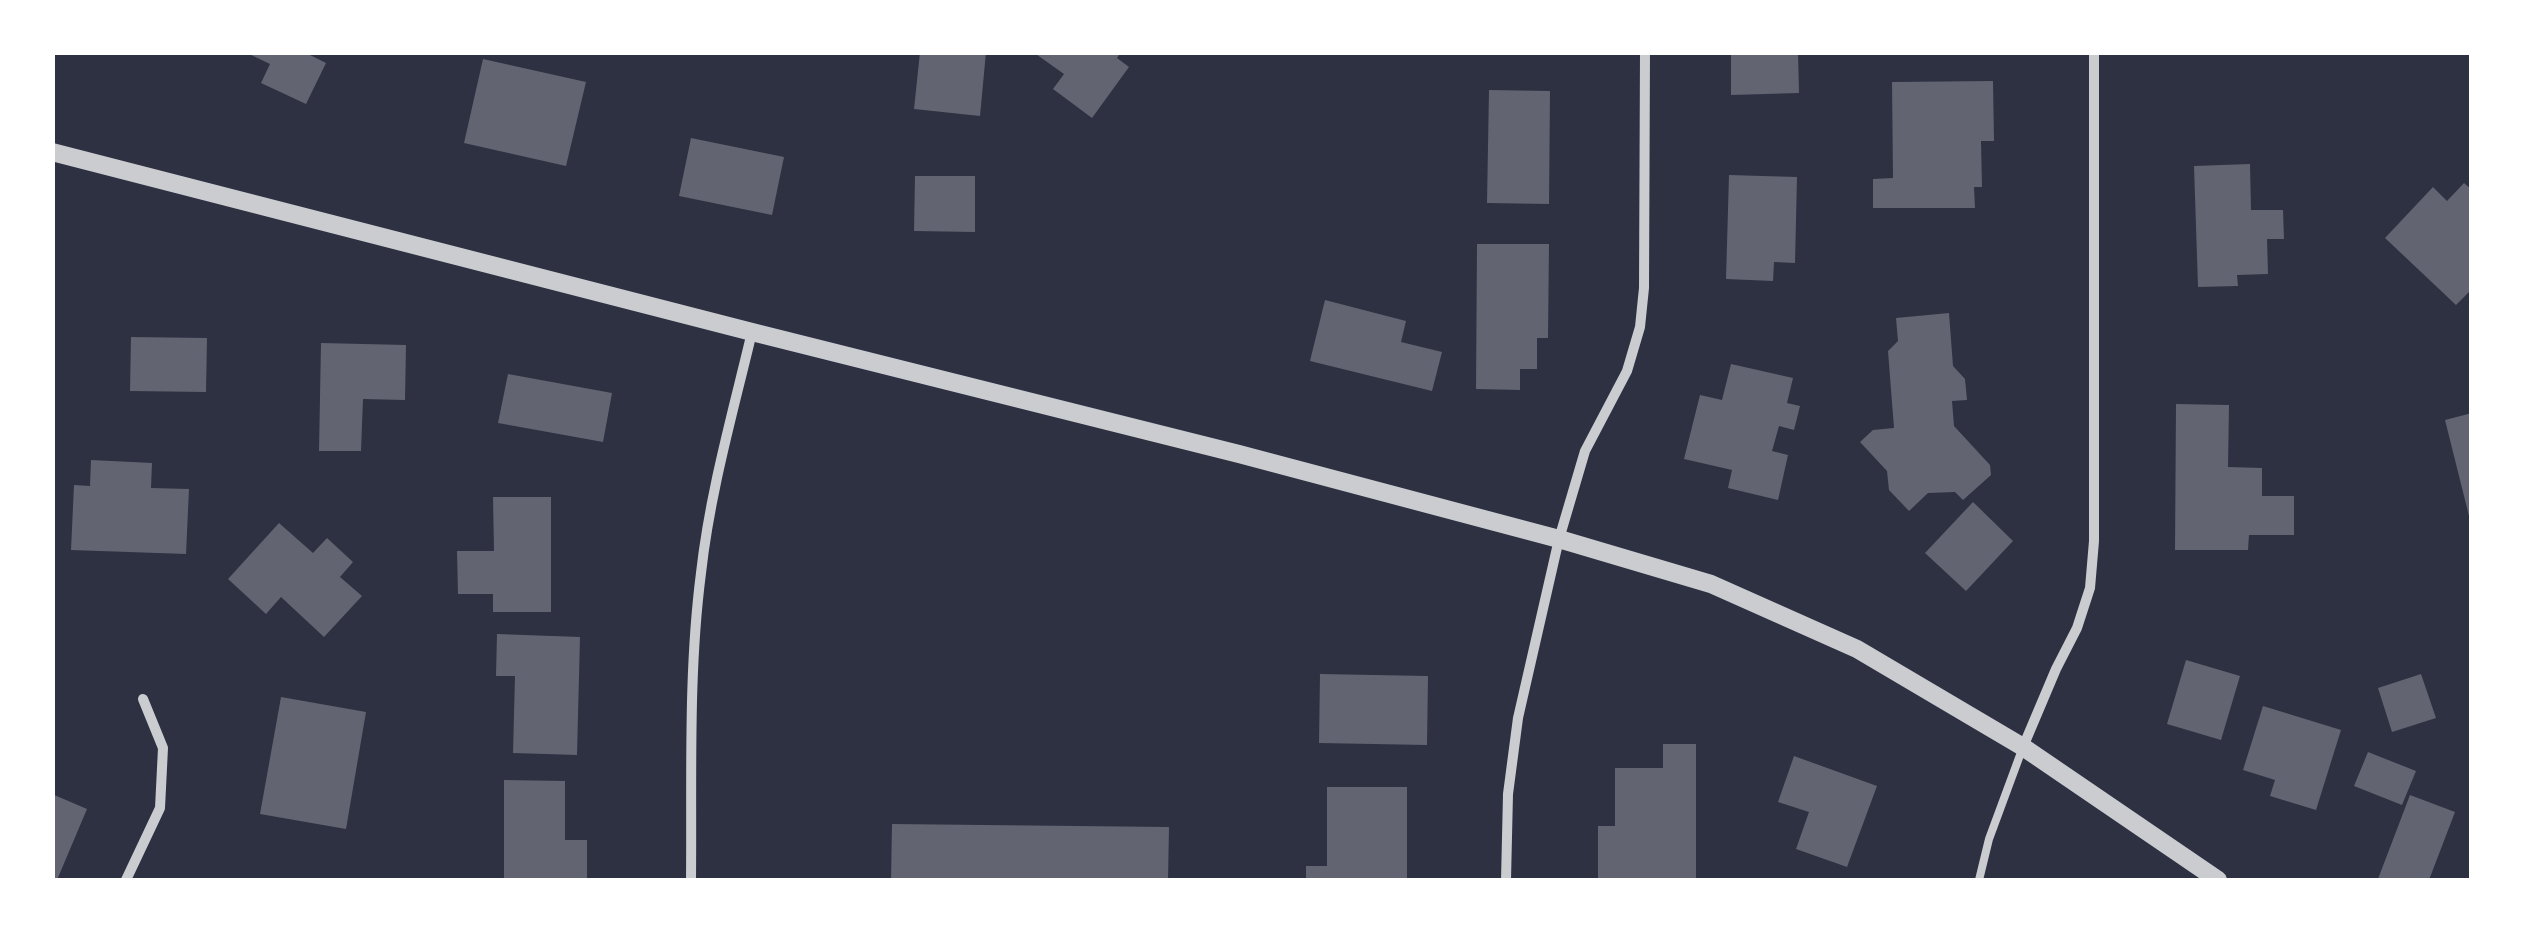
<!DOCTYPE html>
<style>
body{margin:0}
#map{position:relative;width:2524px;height:933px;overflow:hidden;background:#2d3142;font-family:Ubuntu,sans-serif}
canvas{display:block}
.frame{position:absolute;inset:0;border:55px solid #fff;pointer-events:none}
</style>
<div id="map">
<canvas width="2524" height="933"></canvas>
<div class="frame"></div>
</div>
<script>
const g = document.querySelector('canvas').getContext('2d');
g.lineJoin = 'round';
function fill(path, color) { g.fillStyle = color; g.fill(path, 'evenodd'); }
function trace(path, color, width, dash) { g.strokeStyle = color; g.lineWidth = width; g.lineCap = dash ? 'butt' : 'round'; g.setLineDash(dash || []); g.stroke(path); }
const building = new Path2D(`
 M245,52H304L326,63L306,104L261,83L270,64Z
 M920,52H986L980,116L914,109Z
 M1033,52H1121L1117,58L1129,67L1092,118L1053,89L1064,74Z
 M1731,52H1798L1799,93L1731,95Z
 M483,59L586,82L566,166L464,143Z
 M1993,81L1994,141H1981L1982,187H1974L1975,208H1873V179L1893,178L1892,82Z
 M1489,90L1550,91L1549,204L1487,203Z
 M691,138L784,157L772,215L679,196Z
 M2250,164L2251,210H2283L2284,239H2267L2268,274L2237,275L2238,286L2198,287L2194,166Z
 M1729,175L1797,177L1795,263L1774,262L1773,281L1726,279Z
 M915,176H975V232L914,231Z
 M2464,183L2472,190V289L2456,305L2385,238L2433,187L2447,201Z
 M1477,244H1549L1548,338H1537V369H1520V390L1476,389Z
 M1325,300L1406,321L1401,342L1442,352L1432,391L1310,361Z
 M1949,313L1953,366L1965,379L1967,400L1952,401L1954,426L1990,465L1991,475L1963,500L1955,492L1928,493L1909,511L1889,490L1887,471L1860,442L1873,430L1894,428L1888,351L1898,341L1896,318Z
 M131,337L207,338L206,392L130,391Z
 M321,343L406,345L405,400L363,399L361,451H319Z
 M1731,364L1793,378L1787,403L1800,406L1794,430L1779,426L1772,451L1788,455L1778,500L1728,488L1732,470L1684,459L1700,395L1722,400Z
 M508,374L612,393L603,442L498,423Z
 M2176,404L2229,405L2228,467L2262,468V496H2294V535H2249L2248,550H2175Z
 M2472,413V520H2470L2445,420Z
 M91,460L152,463L151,488L189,489L186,554L71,550L74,485L90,486Z
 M493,497H551V612H493V594H458L457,551H494Z
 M1973,502L2013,541L1966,591L1925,553Z
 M279,523L313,553L327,538L353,562L340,577L362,596L324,637L281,597L266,614L228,579Z
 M497,634L580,637L577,755L513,753L515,676H496Z
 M2186,660L2240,676L2221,740L2167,724Z
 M1320,674L1428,676L1427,745L1319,743Z
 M2421,674L2436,718L2392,732L2378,688Z
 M281,697L366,712L346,829L260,814Z
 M2263,706L2341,730L2316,810L2270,796L2275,780L2243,770Z
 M1663,744H1696V880H1598V826H1615V768H1663Z
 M2368,752L2416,771L2402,805L2354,786Z
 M1794,756L1877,786L1847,867L1796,849L1809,812L1778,802Z
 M504,780L565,781V840H587V880H504Z
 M1327,787H1407V880H1306V866H1327Z
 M52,794L87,809L57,880L52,878Z
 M2410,795L2455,812L2429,880H2381L2378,879Z
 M892,824L1169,827L1168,880H891Z`);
const service = new Path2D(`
 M1979,880L1989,839L2023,747`);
const minor = new Path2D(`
 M2023,747L2056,669L2077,628L2090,588L2094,541V52
 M126,880L160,808L163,748L143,699
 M691,880C692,778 688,674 701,573C710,492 733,412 752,332
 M1506,880L1508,794L1518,718L1559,539L1585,451L1627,371L1640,327L1644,288L1645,52`);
const tertiary = new Path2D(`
 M52,152L752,332L1239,454L1559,539L1711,584L1857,649L2023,747L2218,880`);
fill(building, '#626471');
trace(service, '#caccd0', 8);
trace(minor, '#caccd0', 10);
trace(tertiary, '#caccd0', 18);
</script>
